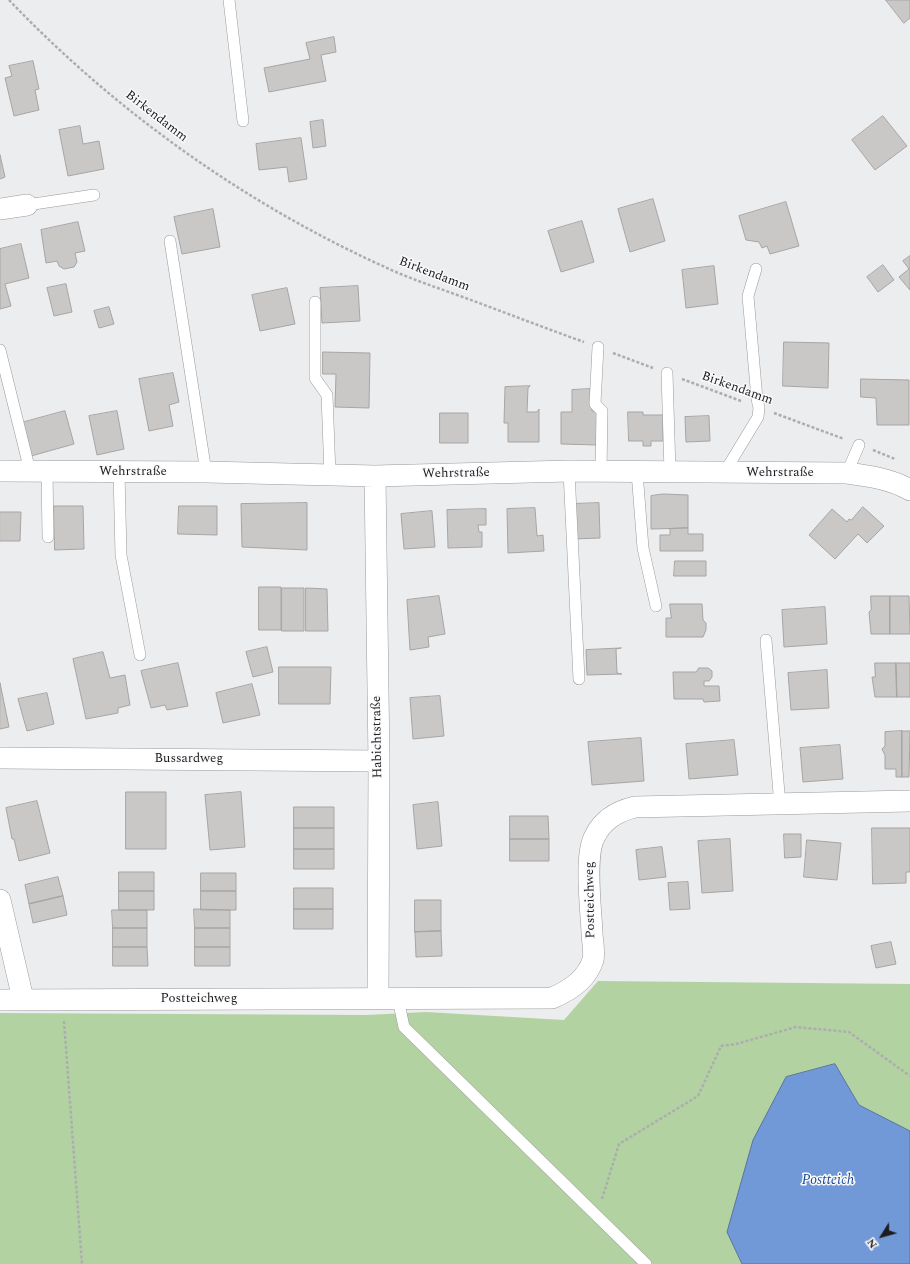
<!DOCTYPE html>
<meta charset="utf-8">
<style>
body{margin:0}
#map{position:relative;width:910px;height:1264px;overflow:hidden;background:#ecedef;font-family:Spectral,serif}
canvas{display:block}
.north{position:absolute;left:862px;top:1216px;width:40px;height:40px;-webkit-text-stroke:3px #fafafc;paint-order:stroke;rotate:233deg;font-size:11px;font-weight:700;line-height:16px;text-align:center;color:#1c1c1d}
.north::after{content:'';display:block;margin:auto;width:14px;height:18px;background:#1c1c1d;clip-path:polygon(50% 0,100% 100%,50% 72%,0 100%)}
</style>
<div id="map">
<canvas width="910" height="1264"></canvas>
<div class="north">N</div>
</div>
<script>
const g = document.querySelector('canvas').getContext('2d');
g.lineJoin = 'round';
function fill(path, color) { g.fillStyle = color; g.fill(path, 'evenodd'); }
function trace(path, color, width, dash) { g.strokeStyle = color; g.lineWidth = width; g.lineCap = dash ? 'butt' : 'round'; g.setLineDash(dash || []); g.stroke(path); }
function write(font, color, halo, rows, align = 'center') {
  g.font = font + ' Spectral,serif'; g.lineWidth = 3; g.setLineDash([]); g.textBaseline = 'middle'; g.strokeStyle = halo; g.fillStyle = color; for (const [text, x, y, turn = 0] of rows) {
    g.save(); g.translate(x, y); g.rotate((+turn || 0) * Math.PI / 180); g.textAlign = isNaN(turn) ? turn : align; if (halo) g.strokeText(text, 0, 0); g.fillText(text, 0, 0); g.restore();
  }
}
const green = new Path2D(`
 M598,981L910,984V1131L859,1105L835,1065L727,1231L742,1264H0V1013L366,1015L426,1012L564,1020Z`);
const water = new Path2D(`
 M835,1064L859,1105L910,1131V1264H742L727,1232L753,1140L786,1077Z`);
const building = new Path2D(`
 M886,0H910V18L904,23Z
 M334,37L336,52L321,55L326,81L269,92L264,68L310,59L306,43Z
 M33,61L39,89L35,90L39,110L14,116L5,78L12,76L9,66Z
 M883,116L907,146L875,170L852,140Z
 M323,120L326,146L313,148L310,122Z
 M80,126L83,144L99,141L104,169L68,176L59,130Z
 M301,138L307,179L289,182L287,167L259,170L256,144Z
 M0,155L5,177L0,179Z
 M653,199L665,241L630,252L618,209Z
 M786,202L799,246L770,254L767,246L762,248L759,242L746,240L739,216Z
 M213,209L220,247L182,254L174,217Z
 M582,221L594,262L561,272L548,231Z
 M78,222L85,251L75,253L77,262L74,267L64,269L59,266L57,261L46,263L41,230Z
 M21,244L29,278L5,284L11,306L0,309V249Z
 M910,256V290L899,277L909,269L903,261Z
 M883,265L894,280L878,292L867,277Z
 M714,266L718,304L686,308L682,270Z
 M66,284L72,312L54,316L47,288Z
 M358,286L360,321L322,323L320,288Z
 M287,288L295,324L260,331L252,295Z
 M109,307L114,324L99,328L94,311Z
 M784,342L829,343L828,388L783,386Z
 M323,352L370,353L369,408L335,407L336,374H323Z
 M173,373L179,402L169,405L173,426L149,431L139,379Z
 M861,379L909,380V425H877L876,398L861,397Z
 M530,386L528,388L527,412H537L539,409V442H508V423H504L505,387Z
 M590,389L592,411H597L598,445L561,444V412H572V390Z
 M65,411L74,444L31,456L21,423Z
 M117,411L124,449L97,455L89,416Z
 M628,412H643V415H663V441H651V446H643V441H629Z
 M440,413H468V443H440Z
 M709,416L710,441L686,442L685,417Z
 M663,494L688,495V528L651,529V496Z
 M307,503V550L242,547L241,504Z
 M599,503L600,538L573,539L572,504Z
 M54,506H83L84,549L55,550Z
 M179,506H217V535L178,534Z
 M863,507L884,526L867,543L858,534L835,559L809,535L832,509L847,522L849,519L851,520Z
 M535,508L537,536L543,535L544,551L508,553L507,509Z
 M486,509V525H478L479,532H482V547L448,548L447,510Z
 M432,511L435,547L404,549L401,514Z
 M0,512H21L20,541H0Z
 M688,528V534H703V551H660V535H670V529Z
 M675,561H706V576H674Z
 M259,587H281V630H259Z
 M282,588H304V631H282Z
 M306,588L327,589L328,631H306Z
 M439,596L445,634L428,637L429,647L410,650L407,600Z
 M871,596H890V634H871L869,612L871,610Z
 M890,596H909L910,634H890Z
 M670,604H702L703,620L706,623V630L703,637H666V618H671Z
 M825,607L827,644L784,647L782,610Z
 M267,647L273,672L253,677L246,652Z
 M621,648L616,649L617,673L622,674L587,675L586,650Z
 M103,652L110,678L125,675L130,705L118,708V713L86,719L73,659Z
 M178,663L188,706L167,710L165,705L151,708L141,671Z
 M875,663H896L897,697H875L872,677H875Z
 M896,663H910V697H897Z
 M279,667H331L330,704H279Z
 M699,668H708L712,671V677L709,681H704V686H719L720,701L704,702L703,699H674L673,672H696Z
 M827,670L829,708L791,710L788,673Z
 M0,683L9,727L0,729Z
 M252,684L260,715L223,723L216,693Z
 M47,693L54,724L27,731L18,699Z
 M440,696L444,736L413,739L410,698Z
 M902,731H910L909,777H902Z
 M902,731V777H896V769H885V755L882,749L885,746V732Z
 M641,738L644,781L592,785L588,742Z
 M734,740L738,775L689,779L686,744Z
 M840,745L843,779L803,782L800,748Z
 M126,792H166V849H126Z
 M241,792L245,847L210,850L205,795Z
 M37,801L50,853L19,861L14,839H12L6,808Z
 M438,802L442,846L417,849L413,805Z
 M294,807H334V828H294Z
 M510,816H548L549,839H510Z
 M294,828H334V849H294Z
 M872,828H910V872H906V883L873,884Z
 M784,834H801V857L785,858Z
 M510,839H549V861H510Z
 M730,839L733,891L702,893L698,841Z
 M807,840L841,843L837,880L804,877Z
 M662,847L666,877L639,880L636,850Z
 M294,849H334V869H294Z
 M119,872H154V891H119Z
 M201,873H236V891H201Z
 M58,877L63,896L29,904L25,885Z
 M688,882L690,909L670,910L668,883Z
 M294,888H333V909H294Z
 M119,891H154V910H119Z
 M201,891H236V910H201Z
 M63,896L67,915L33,923L29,904Z
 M415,900H441V931L415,932Z
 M194,909L230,910V928H195Z
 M294,909H333V929H294Z
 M112,910H147V928H113Z
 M113,928H147V947H113Z
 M195,928H230V947H195Z
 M441,931L442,956L416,957L415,932Z
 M891,942L896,964L876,968L871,946Z
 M113,947H147L148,966H113Z
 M195,947H230V966H195Z`);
const path = new Path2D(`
 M9,0C118,114 251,208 396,272C417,281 438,288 460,296C501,311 542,327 584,342
 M613,353L653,368
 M682,379L741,401
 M774,413L844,439
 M873,450L895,459
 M64,1021L82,1264
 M602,1199L619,1144L698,1096L721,1046L736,1044L796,1027L849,1032L910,1076`);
const service = new Path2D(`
 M229,0L243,121
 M27,205L94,195
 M170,241L206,472
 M315,302V378L327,395L330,475
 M598,347L595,404L602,411L601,472
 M0,350L30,471
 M667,373L670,472
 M47,471L48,537
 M569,471L579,679
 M119,472L121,555L140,655
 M637,472L643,548L656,606
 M724,473L758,417L759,408L757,399L748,296L756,269
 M847,473L859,445
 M766,640L780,805
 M398,999L404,1027L646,1264`);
const minor = new Path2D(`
 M0,209L27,205
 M0,471L206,472L375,476L569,471L847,473C869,476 891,479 910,490
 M375,476L379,761L378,998
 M0,758L379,761
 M0,900L23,999
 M0,1000L552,998C569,991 587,979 593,960C595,952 592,940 592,932C591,910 584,854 595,836C603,819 618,811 635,807L910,801`);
const streetNames = [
 ["Birkendamm",156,117,38],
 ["Birkendamm",434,275,21],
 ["Birkendamm",737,389,20],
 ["Wehrstraße",133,472],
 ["Wehrstraße",780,473],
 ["Wehrstraße",456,474,-1],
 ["Habichtstraße",378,737,-91],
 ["Bussardweg",189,759],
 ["Postteichweg",591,900,-91],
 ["Postteichweg",199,999]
];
const waterNames = [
 ["Postteich",828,1181]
];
fill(green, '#b3d2a2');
fill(water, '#7199d7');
trace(water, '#58749f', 1);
fill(building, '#cac8c7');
trace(building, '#a7a5a4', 1);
trace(service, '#9a9a9c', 12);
trace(minor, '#9a9a9c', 22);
trace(path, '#acadae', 2.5, [3, 2]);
trace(service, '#fff', 11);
trace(minor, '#fff', 21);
write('13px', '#1c1c1d', '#fafafc', streetNames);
write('italic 14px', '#194a93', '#fafafc', waterNames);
</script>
